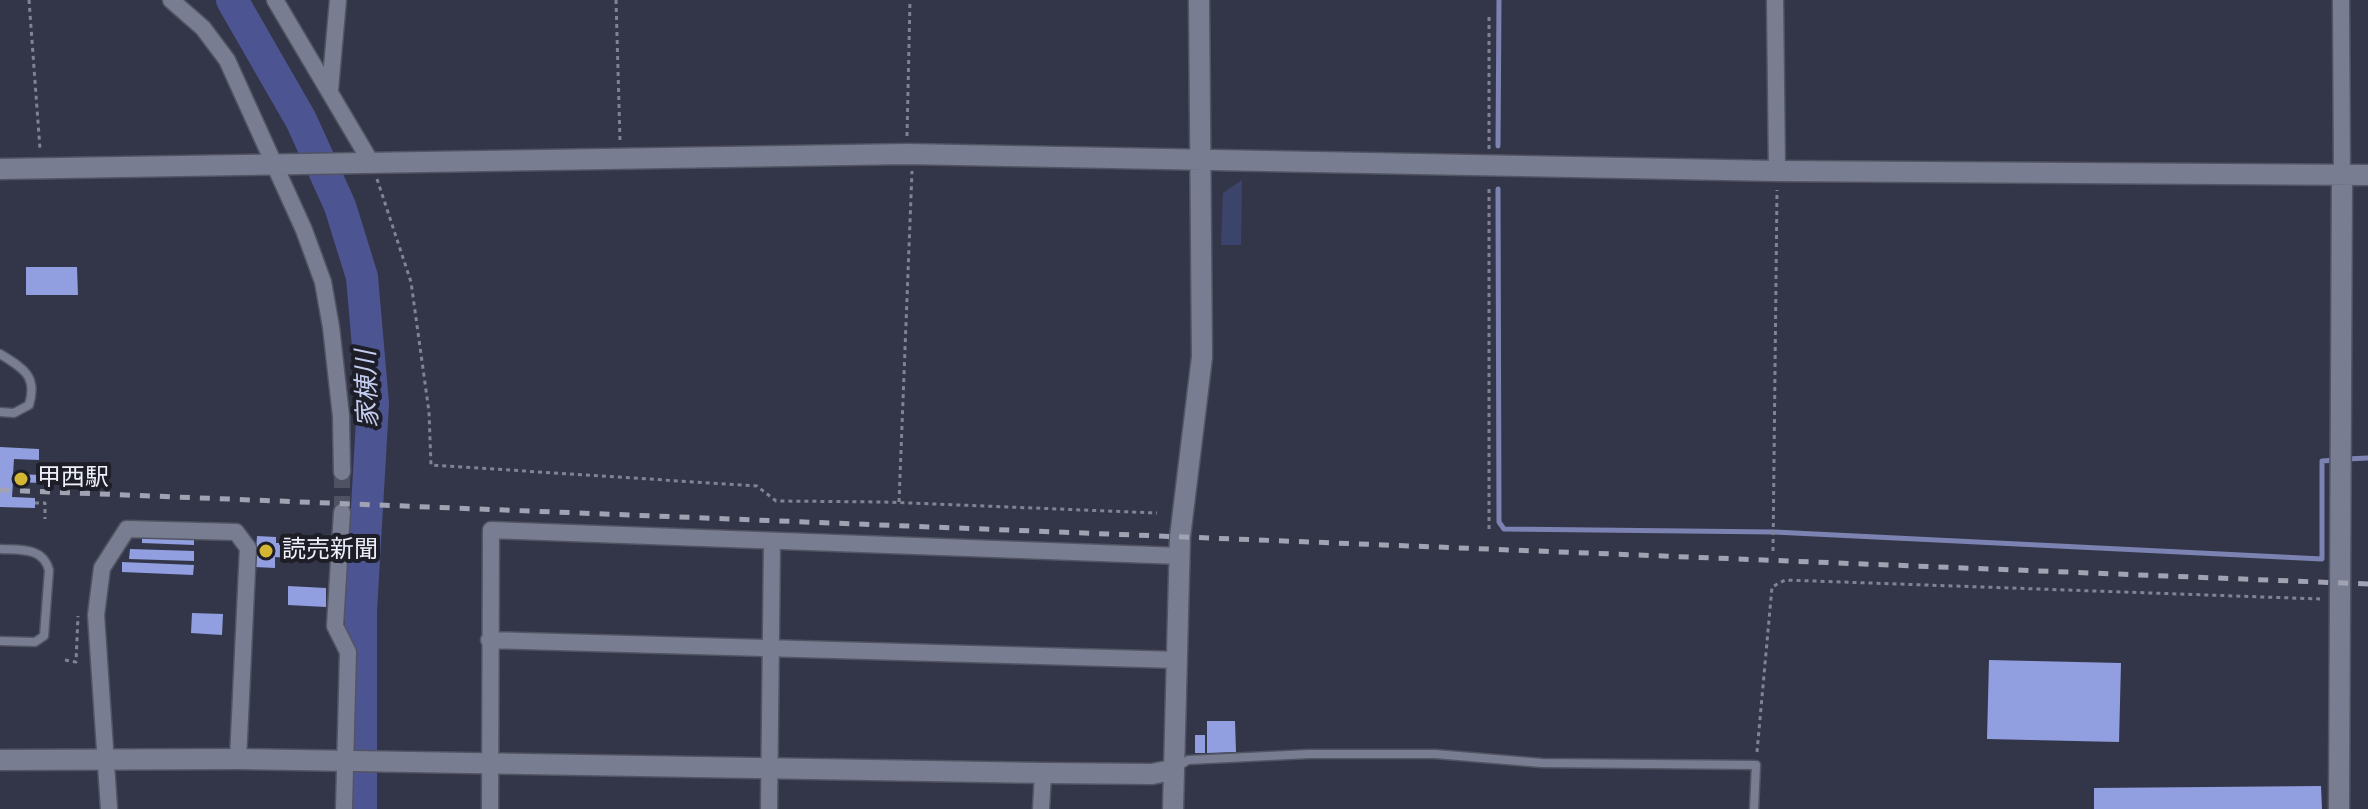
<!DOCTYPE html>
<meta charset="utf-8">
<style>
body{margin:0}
canvas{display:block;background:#333648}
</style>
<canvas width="2368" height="809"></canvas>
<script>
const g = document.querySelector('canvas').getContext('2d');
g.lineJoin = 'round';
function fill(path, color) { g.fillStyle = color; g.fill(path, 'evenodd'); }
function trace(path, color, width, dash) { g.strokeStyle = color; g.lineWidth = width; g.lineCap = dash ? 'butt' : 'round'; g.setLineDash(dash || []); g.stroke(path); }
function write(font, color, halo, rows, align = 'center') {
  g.font = font + ' "Roboto Condensed","Noto Sans JP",sans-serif'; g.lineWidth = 8; g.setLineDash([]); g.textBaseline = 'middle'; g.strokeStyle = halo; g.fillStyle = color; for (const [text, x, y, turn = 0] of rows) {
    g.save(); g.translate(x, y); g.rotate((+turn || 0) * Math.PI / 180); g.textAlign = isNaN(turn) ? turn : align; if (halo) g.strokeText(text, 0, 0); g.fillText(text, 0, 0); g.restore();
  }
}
const green = new Path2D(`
 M1242,180L1241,245H1221L1223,193Z`);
const stream = new Path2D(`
 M1498,146L1499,0
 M1498,189L1499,522L1504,529L1774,532L2322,559V461L2336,460
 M2346,459L2368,458`);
const river = new Path2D(`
 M232,0L301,120L340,206L362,277L373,404L361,610V809`);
const building = new Path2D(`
 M26,267H77L78,295H26Z
 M0,447L39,449V460L14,459L13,474L42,475V483L13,482L12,497L35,498V508L0,507Z
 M257,536L276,537V543H289L288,558L275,557V568L255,567Z
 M142,537L194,538V545L142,543Z
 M130,549L194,551V561L129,559Z
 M122,562L194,565L193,575L122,572Z
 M288,586L326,588V607L288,605Z
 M192,613L223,614L222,635L191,633Z
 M1989,660L2121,663L2119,742L1987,739Z
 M1207,721H1235L1236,752L1207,753Z
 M1195,735H1205V753H1195Z
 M2321,786L2322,809H2094V788Z`);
const minorTunnel = new Path2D(`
 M342,512V472`);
const path = new Path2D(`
 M29,0L40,149
 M616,0L620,140
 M1489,17V149
 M907,136L910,0
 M377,179L411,282L429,412L431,465L757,486L776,501L885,502L1157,513
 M899,502L912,171
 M35,503H45V519
 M1489,529V185
 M1773,551L1777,190
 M65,660L76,662L78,616
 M1757,752L1772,587L1785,580L2320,599`);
const service = new Path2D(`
 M0,354C23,368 38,376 29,405L14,413L0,412
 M0,549C20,550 43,547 49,570L44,636L35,642L0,641
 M1176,768L1188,760L1309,754H1435L1542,763L1756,765L1754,809`);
const minor = new Path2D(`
 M171,0L203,28L227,60L304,230L323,282L331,327L341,416L342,472
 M275,0L372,164
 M1775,0L1777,171
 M2341,0L2342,175
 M330,89L338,0
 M342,512L335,626L348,652L344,809
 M489,640L1178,660
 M109,809L96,615L102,568L127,529L236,532L248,548L238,759
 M490,809L491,530L1180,556
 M769,809L772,542
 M1041,809L1043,773`);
const tertiary = new Path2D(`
 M0,169L907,154L1777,171L2368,175
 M0,760L238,759L1043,773L1152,774L1172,770
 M1173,809L1180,537L1202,357L1199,0
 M2339,809L2342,175`);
const rail = new Path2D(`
 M0,490L2368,584`);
const markers = [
 [21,479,8,"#d4b635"],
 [266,551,8,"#d4b635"]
];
const poiNames = [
 ["甲西駅",37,479],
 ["読売新聞",282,551]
];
const waterNames = [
 ["家棟川",369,389,-92]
];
fill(green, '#3d446b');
trace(stream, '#7c83b2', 5);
trace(river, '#4c5592', 32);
fill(building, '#919ee0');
trace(minorTunnel, '#4f5263', 16, [16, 8]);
trace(service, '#525463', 11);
trace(minor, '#525463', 19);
trace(tertiary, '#525463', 23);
trace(path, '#808392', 3, [4, 4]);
trace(service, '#787d91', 8);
trace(minor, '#787d91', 16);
trace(tertiary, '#787d91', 20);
trace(rail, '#a1a3b2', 5, [10, 10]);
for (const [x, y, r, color] of markers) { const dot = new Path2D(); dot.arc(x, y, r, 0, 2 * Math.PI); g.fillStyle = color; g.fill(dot); trace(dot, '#1d1e27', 3); }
write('24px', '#edeffb', '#1d1e27', poiNames, 'left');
write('italic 26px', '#c4ccf0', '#1d1e27', waterNames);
</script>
